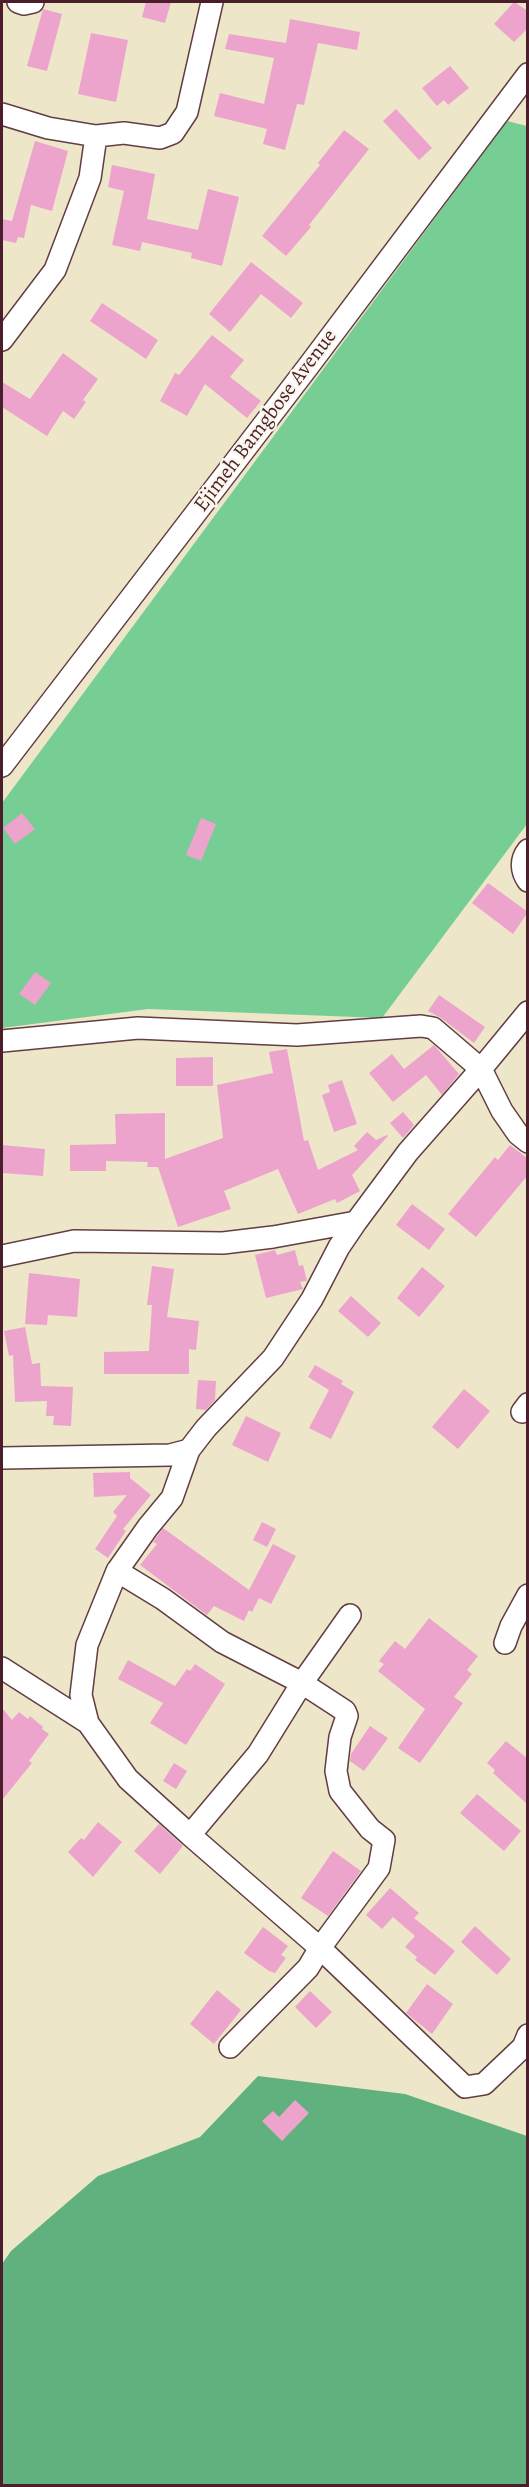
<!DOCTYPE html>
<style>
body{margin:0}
#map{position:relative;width:529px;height:2487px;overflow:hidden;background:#ede6c8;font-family:Alegreya,serif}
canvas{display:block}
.frame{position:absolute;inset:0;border:3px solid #4a1f2b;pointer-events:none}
</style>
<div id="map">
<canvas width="529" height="2487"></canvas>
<div class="frame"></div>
</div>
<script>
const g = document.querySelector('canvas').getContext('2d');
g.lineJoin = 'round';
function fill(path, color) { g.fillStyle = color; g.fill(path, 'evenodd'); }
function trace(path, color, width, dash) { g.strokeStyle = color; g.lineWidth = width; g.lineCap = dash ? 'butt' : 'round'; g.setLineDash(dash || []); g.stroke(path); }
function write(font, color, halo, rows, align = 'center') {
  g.font = font + ' Alegreya,serif'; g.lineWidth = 4.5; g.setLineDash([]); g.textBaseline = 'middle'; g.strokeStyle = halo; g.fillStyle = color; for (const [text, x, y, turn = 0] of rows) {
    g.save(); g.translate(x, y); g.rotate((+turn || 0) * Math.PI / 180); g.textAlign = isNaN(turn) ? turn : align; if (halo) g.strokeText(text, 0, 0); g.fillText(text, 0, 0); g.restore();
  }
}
const green = new Path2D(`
 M507,121L527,126V824L382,1018L148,1009L2,1028V803Z`);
const forest = new Path2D(`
 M258,2076L405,2094L527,2136V2485H4L2,2483V2264L11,2251L98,2176L200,2137Z`);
const building = new Path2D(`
 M146,2H171L165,23L142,17Z
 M514,2L528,11V28L514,42L494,24Z
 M43,9L62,14L47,71L27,66Z
 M290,19L360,32L357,50L318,43L304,105L297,104L285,150L263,144L267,129L214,116L220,93L264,104L274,58L225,49L229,34L286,43Z
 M91,33L128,40L116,102L78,94Z
 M450,66L469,88L448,105L444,100L437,106L422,88Z
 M396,109L432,148L419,160L383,121Z
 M344,130L369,149L309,225L311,227L286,256L262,236L320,165L318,163Z
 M35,141L68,151L52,211L31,205L24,238L18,237L16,243L2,240V219L12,221Z
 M112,165L155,174L147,219L198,230L208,189L239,197L222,266L191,258L192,253L142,242L140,251L112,245L124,191L108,187Z
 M251,262L303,303L291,318L261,294L230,332L209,314Z
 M102,303L158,340L146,359L90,321Z
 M212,335L244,360L230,377L261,401L247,418L205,384L187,416L160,401L175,373L179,375Z
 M63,353L98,379L83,400L86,402L74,419L63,411L47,436L2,407V382L30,399Z
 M22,813L35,829L15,844L3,828Z
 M201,818L216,824L201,861L186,855Z
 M488,883L528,912L513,934L472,903Z
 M35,972L51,983L35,1005L19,994Z
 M439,995L485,1027L474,1043L441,1018L428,1011Z
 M434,1045L459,1074L442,1095L426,1075L393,1102L369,1073L392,1054L404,1069Z
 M287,1049L304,1141L308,1140L318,1170L358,1150L354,1146L367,1132L376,1140L387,1135L388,1136L352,1175L360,1191L337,1203L335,1199L298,1214L278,1169L224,1191L231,1209L178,1227L158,1167H147L148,1162L106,1161V1171H70V1145L116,1144L115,1114L165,1113V1159L223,1138L217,1085L273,1073L269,1052Z
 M213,1057V1086H176V1058Z
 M342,1080L357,1124L334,1132L322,1095L330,1092L328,1085Z
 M403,1112L414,1125L403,1138L390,1123Z
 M2,1145L45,1149L43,1176L2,1173Z
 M510,1145L528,1159V1175L476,1237L448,1214L495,1157L498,1160Z
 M412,1204L445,1229L429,1250L396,1225Z
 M275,1250L277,1255L295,1250L299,1266L303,1265L307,1281L300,1282L303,1289L266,1298L255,1255Z
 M152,1266L174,1269L167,1317L199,1321L196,1350L189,1349V1374H104V1352L149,1351L152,1305H147Z
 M422,1267L445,1286L419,1317L397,1298Z
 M29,1273L80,1279L77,1317L48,1315L47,1325L25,1324Z
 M351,1296L381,1323L368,1337L338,1311Z
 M25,1327L32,1364L40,1363L41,1386L73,1387L71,1426L53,1425L54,1416H46L47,1401L15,1402L13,1355L9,1356L4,1331Z
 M315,1365L343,1381L341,1384L354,1392L331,1439L309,1428L329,1390L308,1377Z
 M198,1380L216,1381L215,1400L206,1410L196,1409Z
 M464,1389L490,1411L458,1449L432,1427Z
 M246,1416L281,1433L268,1462L232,1445Z
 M130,1472V1478L151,1495L123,1529L126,1531L108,1558L95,1549L117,1516L113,1512L127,1495L94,1497L93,1473Z
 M262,1522L276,1529L267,1547L253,1540Z
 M163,1528L249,1590L273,1544L296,1556L271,1604L259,1598L252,1612L249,1610L244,1621L214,1606L207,1615L140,1565L157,1544L153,1542Z
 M429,1618L478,1656L467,1670L472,1674L454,1697L463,1703L420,1763L398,1748L425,1709L378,1671L384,1664L379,1661L395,1641L405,1649Z
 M128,1660L175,1686L187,1669L190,1671L195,1664L225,1684L186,1745L150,1723L163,1703L118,1679Z
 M2,1708L12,1720L19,1712L28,1719L30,1716L43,1727L42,1729L49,1734L29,1761L32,1763L2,1800Z
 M370,1726L388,1738L364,1771L350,1761L351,1754Z
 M506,1741L528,1759V1805L493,1773L495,1770L487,1763Z
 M174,1763L187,1771L176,1789L163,1781Z
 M477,1794L521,1831L504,1851L460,1813Z
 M98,1822L122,1842L93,1877L68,1852L81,1838L84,1840Z
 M159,1824L183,1846L160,1874L134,1851Z
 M333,1851L361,1871L328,1916L301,1898Z
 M390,1888L419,1913L414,1918L455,1951L435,1975L415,1960L417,1957L405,1947L415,1936L393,1917L382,1929L366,1915Z
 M475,1926L511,1959L497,1975L461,1942Z
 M263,1927L288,1946L281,1955L286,1958L275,1973L269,1971L244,1953Z
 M427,1984L453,2004L432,2034L406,2013Z
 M217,1990L241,2010L214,2044L190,2024Z
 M310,1991L332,2012L316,2028L295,2007Z
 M295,2100L309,2113L282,2141L262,2121L273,2111L279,2117Z`);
const street = new Path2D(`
 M18,2L24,4L33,2
 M2,114L48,128L96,136L124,133L160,138L173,133L187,112L212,2
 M2,340L55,270L90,178L96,136
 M2,766L307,368L528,74
 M528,850C520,860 521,871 528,881
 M528,1012L481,1069L408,1152L356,1222L339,1247L312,1299L273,1358L206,1428L189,1450L172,1498L148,1527L117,1571L163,1599L222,1642L302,1683L345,1711L347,1716L340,1737L336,1771L340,1791L370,1829L384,1840L379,1868L320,1948L465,2087L484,2084L523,2047L528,2035
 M2,1041L138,1028L297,1035L421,1026L433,1028L481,1069L502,1111L518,1134L528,1142
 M2,1256L74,1241L223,1243L273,1237L356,1222
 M522,1412L528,1404
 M2,1458L170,1455L189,1450
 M117,1571L87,1645L81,1695L88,1723L128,1779L190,1835L258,1754L302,1683L350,1615
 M505,1643L511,1626L528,1595
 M2,1668L88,1723
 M190,1835L320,1948L308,1968L230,2047`);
const streetNames = [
 ["Ejimeh Bamgbose Avenue",266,421,-53]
];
fill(green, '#76ce94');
fill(forest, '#60b17e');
fill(building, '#eca4cd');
trace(street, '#623d43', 24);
trace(street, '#fff', 21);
write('21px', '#4a1f2b', '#fbf7ec', streetNames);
</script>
